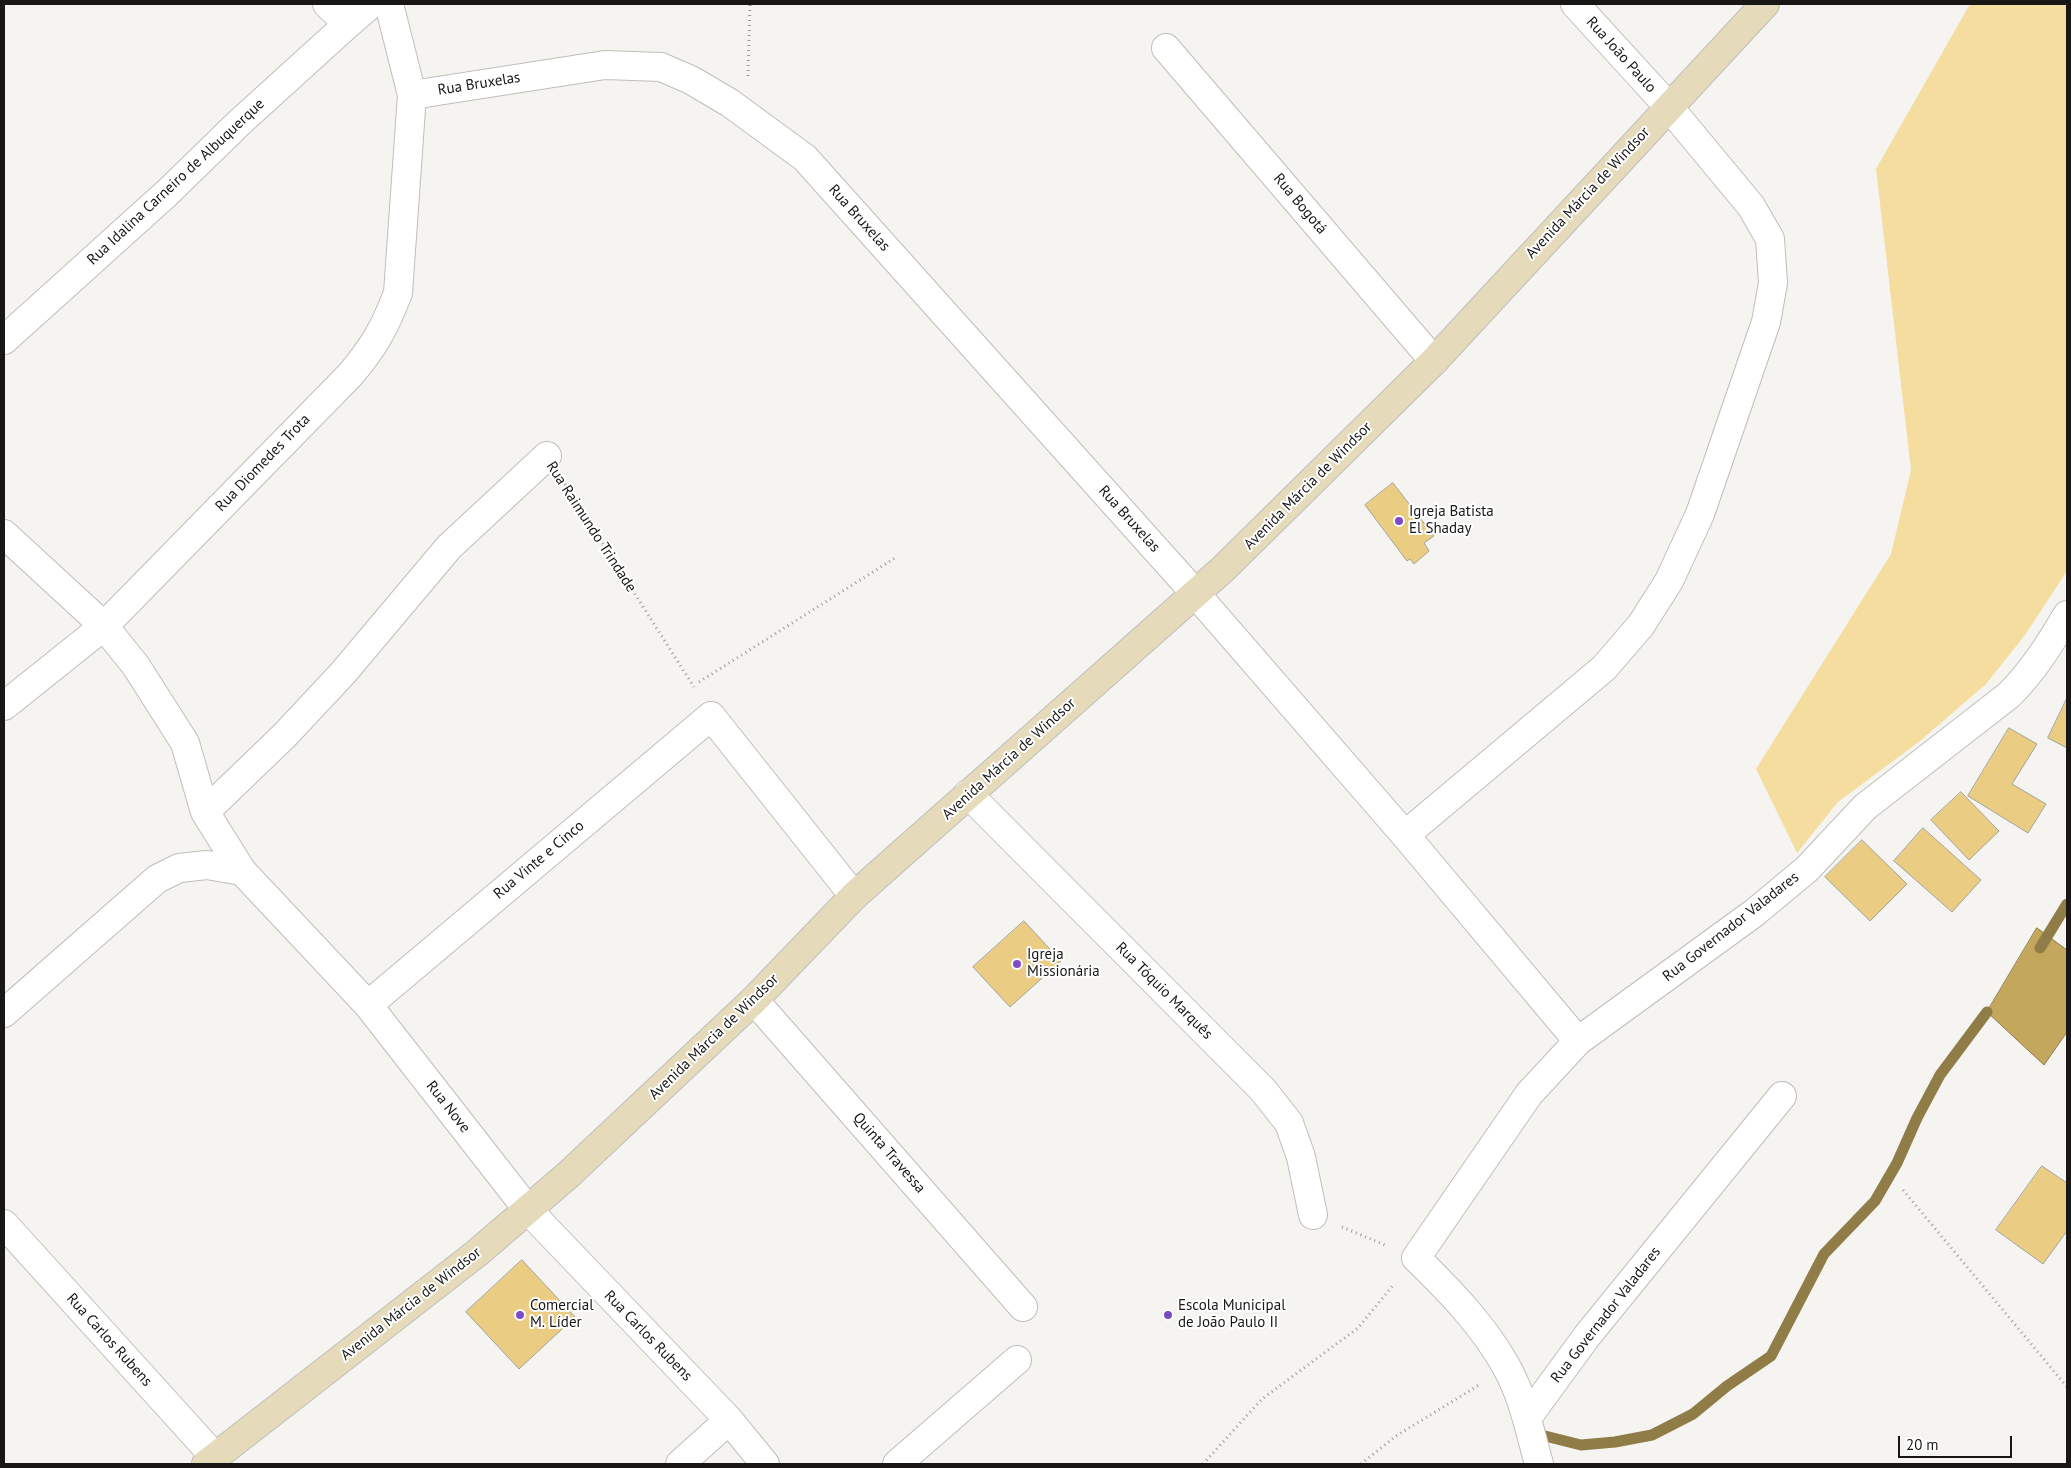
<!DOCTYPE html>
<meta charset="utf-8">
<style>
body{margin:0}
#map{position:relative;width:2071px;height:1468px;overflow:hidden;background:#f5f4f1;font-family:"PT Sans",sans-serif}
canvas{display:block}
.frame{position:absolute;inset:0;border:5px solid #181716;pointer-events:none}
.scale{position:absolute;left:1898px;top:1436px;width:114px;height:22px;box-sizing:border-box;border:2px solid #181716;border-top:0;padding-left:6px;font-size:15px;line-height:18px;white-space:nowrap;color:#181716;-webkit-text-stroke:4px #fff;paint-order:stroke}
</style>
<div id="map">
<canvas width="2071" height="1468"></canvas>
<div class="frame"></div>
<div class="scale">20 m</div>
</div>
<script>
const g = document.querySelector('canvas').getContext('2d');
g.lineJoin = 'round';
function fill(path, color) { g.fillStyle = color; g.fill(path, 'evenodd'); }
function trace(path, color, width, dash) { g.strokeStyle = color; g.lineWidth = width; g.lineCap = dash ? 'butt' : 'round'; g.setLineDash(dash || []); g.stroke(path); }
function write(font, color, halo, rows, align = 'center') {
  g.font = font + ' "PT Sans",sans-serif'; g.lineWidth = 4; g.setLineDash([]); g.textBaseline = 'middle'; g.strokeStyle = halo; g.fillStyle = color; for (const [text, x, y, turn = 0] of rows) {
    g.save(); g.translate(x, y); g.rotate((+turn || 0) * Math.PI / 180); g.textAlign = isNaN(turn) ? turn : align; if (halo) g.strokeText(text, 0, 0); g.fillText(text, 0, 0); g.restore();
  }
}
const green = new Path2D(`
 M1970,4H2067V571L2025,635L1986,684L1920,741L1838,802L1797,853L1756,769L1891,554L1911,470L1876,169Z`);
const water = new Path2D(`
 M2037,928L2067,950V1032L2044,1065L1987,1012Z`);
const stream = new Path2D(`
 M2040,948L2067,904
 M1541,1435L1581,1445L1615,1442L1652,1435L1693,1414L1727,1386L1771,1356L1824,1254L1875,1201L1897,1163L1917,1118L1940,1075L1987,1012`);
const building = new Path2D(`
 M1393,483L1434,536L1424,543L1429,551L1414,564L1410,559L1407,561L1365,505Z
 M2067,698V748L2048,738Z
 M2009,728L2037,744L2012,784L2046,804L2028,833L1968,796Z
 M1961,792L1999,831L1969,860L1931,820Z
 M1923,828L1981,880L1952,912L1894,861Z
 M1862,840L1907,884L1870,921L1825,877Z
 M1024,921L1061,961L1010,1007L973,967Z
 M2042,1166L2067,1183V1231L2043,1264L1996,1230Z
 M522,1260L575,1317L519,1369L466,1312Z`);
const path = new Path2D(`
 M748,76L750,4
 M565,484L694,687
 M699,682L895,558
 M1903,1190L2067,1387
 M1342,1227L1385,1245
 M1203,1464L1262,1399L1358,1328L1394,1284
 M1361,1464L1396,1436L1479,1385`);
const street = new Path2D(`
 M327,4L348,24L371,4
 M1166,48L1434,361
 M412,95L605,65L661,67L691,80L730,103L805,158L1195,593L1405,835L1578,1041
 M4,340L167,193L240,122L348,24
 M4,534L104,626L4,706
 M968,794L1263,1090L1289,1123L1301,1157L1313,1215
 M205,812L284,736L343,673L449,547L547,456
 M1405,835L1604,668L1641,625L1669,581L1700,514L1766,322L1773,283L1770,239L1751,206L1668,106L1575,4
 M242,871L205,812L185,743L136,666L104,626L350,375C374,347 385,327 398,293L412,95L389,4
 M754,1000L1023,1307
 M368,1005L711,716L854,896
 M4,1013L157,879L179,868L207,865L242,871L368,1005L528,1210L729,1420L765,1464
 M4,1224L215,1457
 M1527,1418L1587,1336L1782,1096
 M680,1464L729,1420
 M897,1464L1017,1360
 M1539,1464C1530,1432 1523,1396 1506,1366C1483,1325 1450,1291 1416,1258L1529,1094L1578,1041L1754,913L1807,869L1865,807L2009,695C2033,671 2050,644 2067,615`);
const secondary = new Path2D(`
 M206,1464L477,1253L568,1175L754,1000L854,896L1223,569L1434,361L1765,4`);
const markers = [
 [1399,521,5,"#7d4bc3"],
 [1017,964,5,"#7d4bc3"],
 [520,1315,5,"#7d4bc3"],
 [1168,1315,5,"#7d4bc3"]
];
const streetNames = [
 ["Rua João Paulo",1621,55,48],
 ["Rua Bruxelas",479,84,-9],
 ["Rua Idalina Carneiro de Albuquerque",176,182,-43],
 ["Avenida Márcia de Windsor",1588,193,-47],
 ["Rua Bogotá",1300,204,50],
 ["Rua Bruxelas",859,218,48],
 ["Rua Diomedes Trota",263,463,-46],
 ["Avenida Márcia de Windsor",1308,486,-45],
 ["Rua Bruxelas",1129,519,48],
 ["Rua Raimundo Trindade",591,527,57],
 ["Avenida Márcia de Windsor",1009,759,-42],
 ["Rua Vinte e Cinco",539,860,-40],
 ["Rua Governador Valadares",1731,927,-38],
 ["Rua Tóquio Marquês",1164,991,45],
 ["Avenida Márcia de Windsor",714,1037,-44],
 ["Rua Nove",448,1107,52],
 ["Quinta Travessa",889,1153,49],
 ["Avenida Márcia de Windsor",411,1304,-38],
 ["Rua Governador Valadares",1606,1315,-52],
 ["Rua Carlos Rubens",648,1336,46],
 ["Rua Carlos Rubens",109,1340,48]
];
const poiNames = [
 ["Igreja Batista",1409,512],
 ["El Shaday",1409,529],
 ["Igreja",1027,955],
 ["Missionária",1027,972],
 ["Comercial",530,1306],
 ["M. Líder",530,1323],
 ["Escola Municipal",1178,1306],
 ["de João Paulo II",1178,1323]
];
fill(green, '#f5dd9f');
fill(water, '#c2a75c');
trace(water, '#8f7c47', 1);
trace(stream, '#8f7c47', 11);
fill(building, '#eacd82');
trace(building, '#a3a29f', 1);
trace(street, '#bfbebb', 30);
trace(secondary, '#bfbebb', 30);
trace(path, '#9a9997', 3, [1, 4]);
trace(street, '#fff', 28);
trace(secondary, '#e5dbbb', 28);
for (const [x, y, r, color] of markers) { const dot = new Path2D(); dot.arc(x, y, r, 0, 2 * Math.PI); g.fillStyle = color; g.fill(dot); trace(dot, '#fff', 2); }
write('15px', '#181716', '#fff', streetNames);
write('15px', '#181716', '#fff', poiNames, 'left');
</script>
